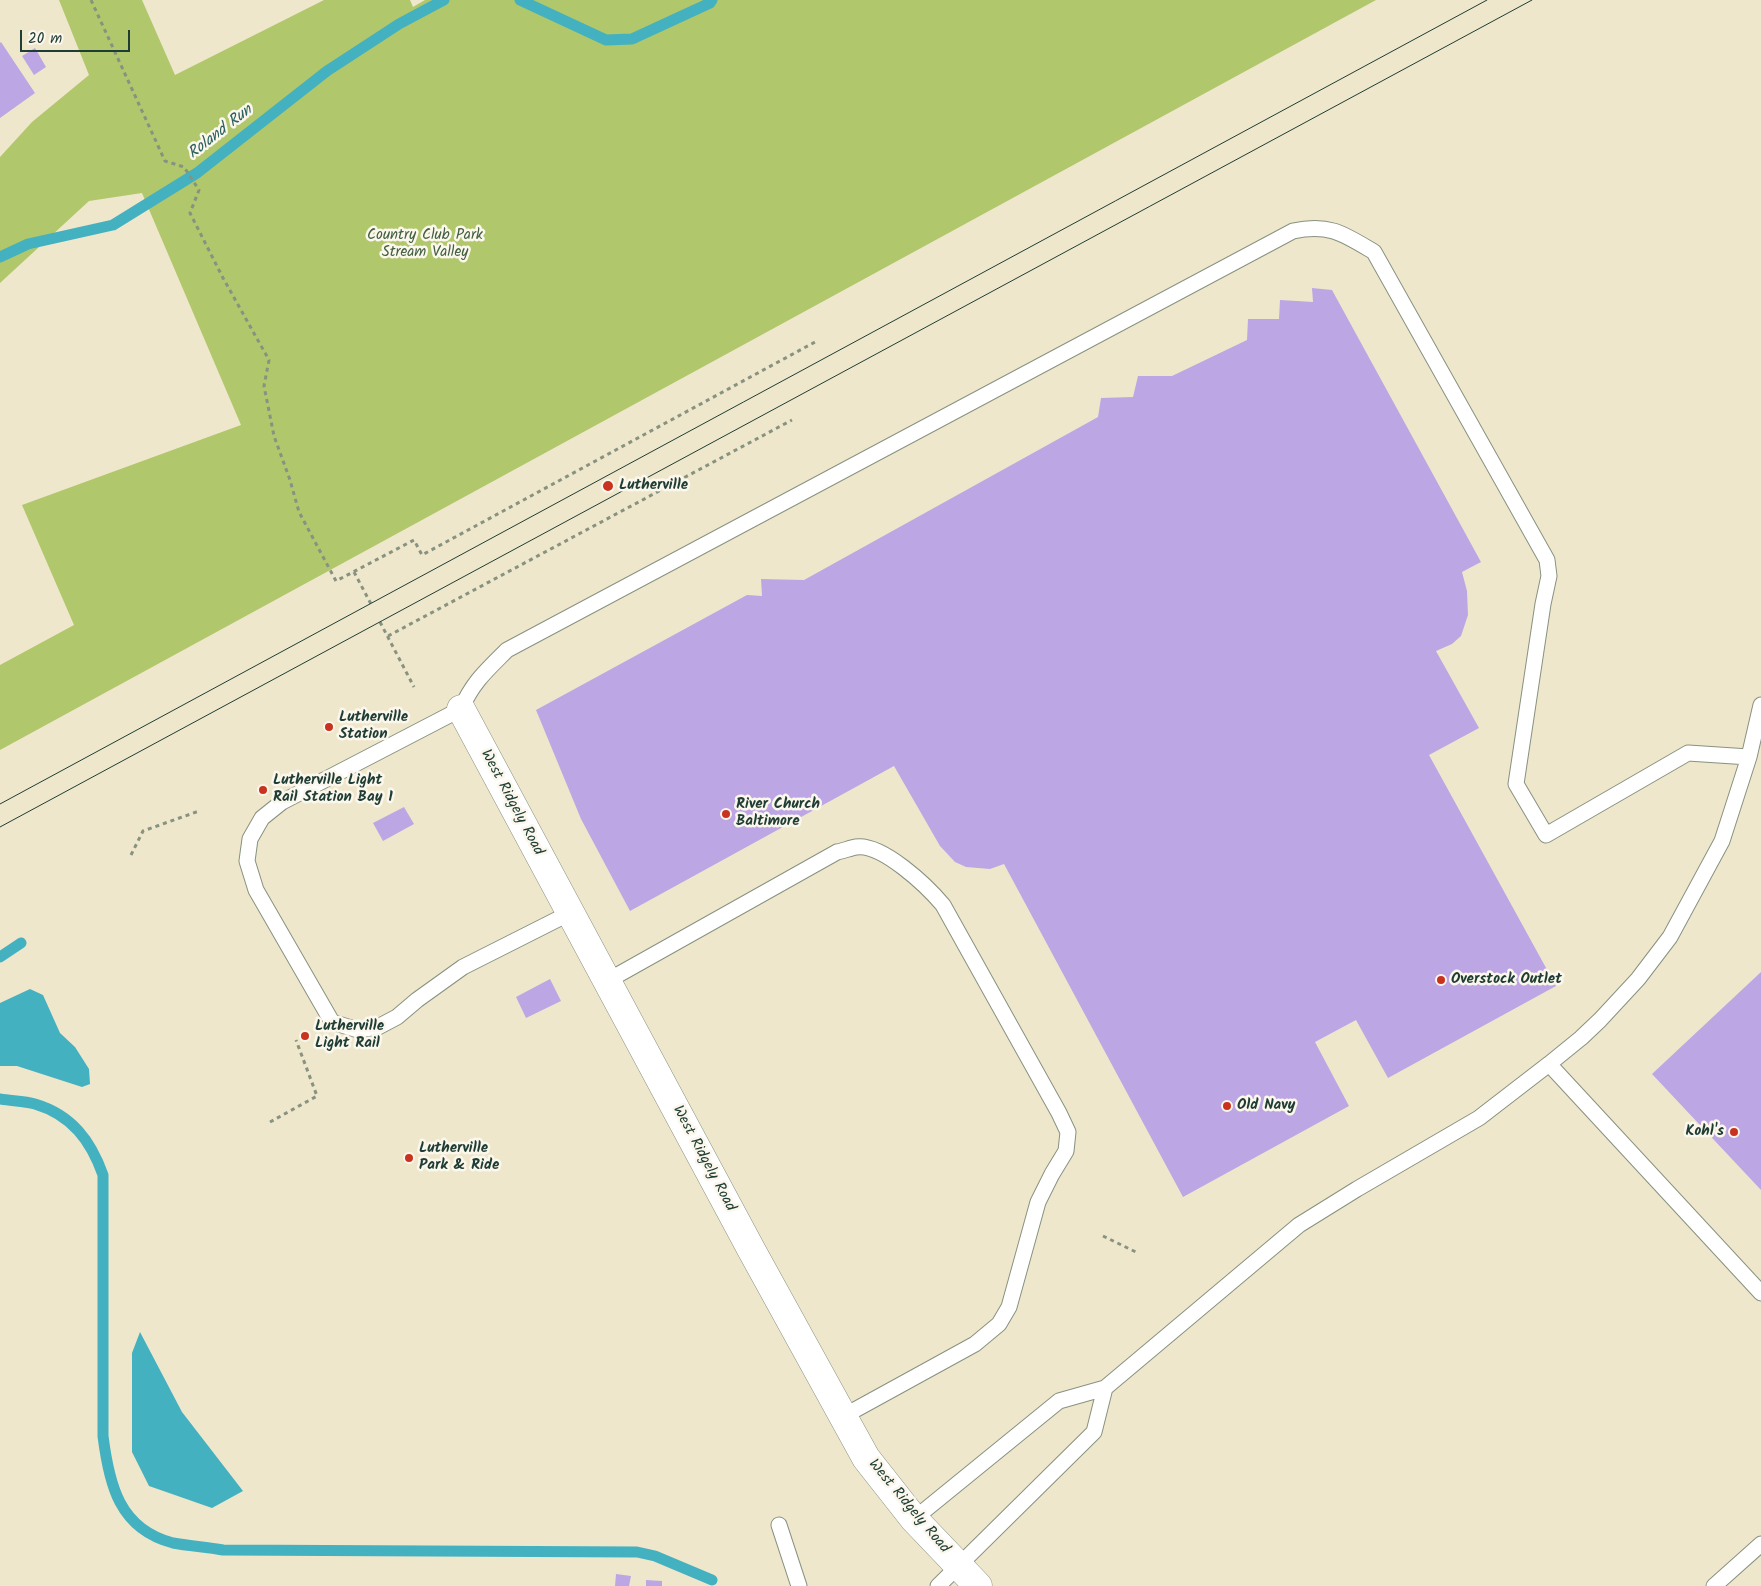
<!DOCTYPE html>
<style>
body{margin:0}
#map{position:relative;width:1761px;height:1586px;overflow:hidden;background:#efe7cb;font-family:Kalam,sans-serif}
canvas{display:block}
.scale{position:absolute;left:20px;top:30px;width:110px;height:22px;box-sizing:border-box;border:2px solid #1f3d34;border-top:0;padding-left:6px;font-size:15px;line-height:18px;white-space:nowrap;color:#1f3d34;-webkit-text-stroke:4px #fbf7ec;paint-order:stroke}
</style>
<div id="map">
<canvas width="1761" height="1586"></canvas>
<div class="scale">20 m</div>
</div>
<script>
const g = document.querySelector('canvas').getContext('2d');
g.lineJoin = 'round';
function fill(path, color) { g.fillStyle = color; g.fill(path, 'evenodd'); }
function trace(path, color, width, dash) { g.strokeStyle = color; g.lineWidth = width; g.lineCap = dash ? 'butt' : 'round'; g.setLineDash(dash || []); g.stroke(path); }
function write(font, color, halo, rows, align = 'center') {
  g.font = font + ' Kalam,sans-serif'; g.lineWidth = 5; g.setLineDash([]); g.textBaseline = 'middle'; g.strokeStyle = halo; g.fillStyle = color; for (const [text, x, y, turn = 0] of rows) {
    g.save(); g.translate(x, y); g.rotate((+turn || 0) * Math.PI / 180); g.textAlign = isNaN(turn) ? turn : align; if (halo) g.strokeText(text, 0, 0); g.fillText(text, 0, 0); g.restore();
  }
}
const green = new Path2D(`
 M59,0H142L175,75L324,0H410L413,7L425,0H1376L0,750V665L74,625L22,505L241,425L142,193L89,201L0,283V157L32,122L89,75Z`);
const water = new Path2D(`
 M30,989L43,995L60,1033L75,1047L89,1069L90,1084L82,1087L17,1066H0V1003Z
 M140,1332L182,1412L243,1491L212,1508L149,1486L132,1452V1353Z`);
const stream = new Path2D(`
 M520,0L606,40L632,39L710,3L712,0
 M0,257L28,244L113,225L197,173L327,71L399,24L444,0
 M0,957L21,943
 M0,1099C11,1101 24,1101 35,1104C72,1115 91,1141 103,1175V1436C109,1484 119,1529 173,1543C189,1546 207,1547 223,1550L637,1552L655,1556L712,1580`);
const building = new Path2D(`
 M1,42L35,93L0,118V43Z
 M35,48L46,67L34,75L22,56Z
 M1312,288L1332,290L1481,562L1462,572L1467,591L1468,615L1461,636L1452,644L1436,651L1479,728L1429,755L1556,986L1388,1078L1356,1020L1315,1042L1349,1106L1183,1197L1004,864L990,869L966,867L955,862L940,846L894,766L630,911L581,819L536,710L747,595L762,596L761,579L804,580L1098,417L1101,398L1133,397L1138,376H1172L1247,340L1248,319H1279L1280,300L1313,302Z
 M404,807L414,824L383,841L373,823Z
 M1761,972V1190L1652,1074Z
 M550,979L561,1001L526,1018L516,997Z
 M616,1574L631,1576L629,1586H615Z
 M646,1580L662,1581V1586H646Z`);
const path = new Path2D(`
 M91,0L165,161L184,167L199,190L190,213L223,278L269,360L264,386L274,436L290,480L299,512L336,581L414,540L422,555L815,342
 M354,572L371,604
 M380,622L414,687
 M388,636L792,420
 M131,855L143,831L199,811
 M270,1122L317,1096L296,1040
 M1103,1236L1138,1253`);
const lane = new Path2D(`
 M570,913L463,967L417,1000L397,1017L378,1027L358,1030L332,1022L256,890L247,861L250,839L262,818L282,802L461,709C473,682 486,671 507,650L1293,231C1329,223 1344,234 1374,252L1547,560L1549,576L1543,604L1516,784L1546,835L1688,753L1749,757
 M607,981L837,852C843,851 850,848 856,847C882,843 927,886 943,905L1059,1113L1068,1132L1066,1151L1052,1174L1038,1202L1009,1307L999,1324L975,1344L842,1417
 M1549,1064L1761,1293
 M914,1519L1059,1401L1105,1388L1299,1225L1357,1189L1479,1118L1549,1064L1581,1038L1600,1020L1638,979L1670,937L1722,841L1749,757L1761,705
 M779,1525L799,1586
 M938,1586L1094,1432L1105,1388
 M1714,1586L1761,1544`);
const street = new Path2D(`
 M461,709L752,1251L866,1458L914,1519L978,1586`);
const tram = new Path2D(`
 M0,804L1487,0
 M0,827L1532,0`);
const markers = [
 [608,486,6,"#c8321e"],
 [329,727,5,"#c8321e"],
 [263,790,5,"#c8321e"],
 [726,814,5,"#c8321e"],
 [1441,980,5,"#c8321e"],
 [305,1036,5,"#c8321e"],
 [1227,1106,5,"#c8321e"],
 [1734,1132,5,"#c8321e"],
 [409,1158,5,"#c8321e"]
];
const parkNames = [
 ["Country Club Park",425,236],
 ["Stream Valley",425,253]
];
const poiNames = [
 ["Lutherville",619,486],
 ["Lutherville",339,718],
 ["Station",339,735],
 ["Lutherville Light",273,781],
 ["Rail Station Bay 1",273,798],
 ["River Church",736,805],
 ["Baltimore",736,822],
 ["Overstock Outlet",1451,980],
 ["Lutherville",315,1027],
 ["Light Rail",315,1044],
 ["Old Navy",1237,1106],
 ["Kohl's",1724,1132,"right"],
 ["Lutherville",419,1149],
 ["Park & Ride",419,1166]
];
const streetNames = [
 ["West Ridgely Road",511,803,62],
 ["West Ridgely Road",703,1159,62],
 ["West Ridgely Road",908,1507,50]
];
const waterNames = [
 ["Roland Run",221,133,-38]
];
fill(green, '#b0c76c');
fill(water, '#43b1c0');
trace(stream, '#43b1c0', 11);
fill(building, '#bda6e4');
trace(lane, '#879280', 17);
trace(street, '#879280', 29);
trace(path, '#879280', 3, [4, 4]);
trace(lane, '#fff', 15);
trace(street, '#fff', 28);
trace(tram, '#1f3d34', 1);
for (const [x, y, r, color] of markers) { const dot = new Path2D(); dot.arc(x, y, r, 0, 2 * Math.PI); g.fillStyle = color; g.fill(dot); trace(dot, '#fbf7ec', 2); }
write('15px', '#436042', '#fbf7ec', parkNames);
write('bold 15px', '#1f3d34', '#fbf7ec', poiNames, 'left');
write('15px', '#1f3d34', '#fbf7ec', streetNames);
write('italic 16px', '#2a605e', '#fbf7ec', waterNames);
</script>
